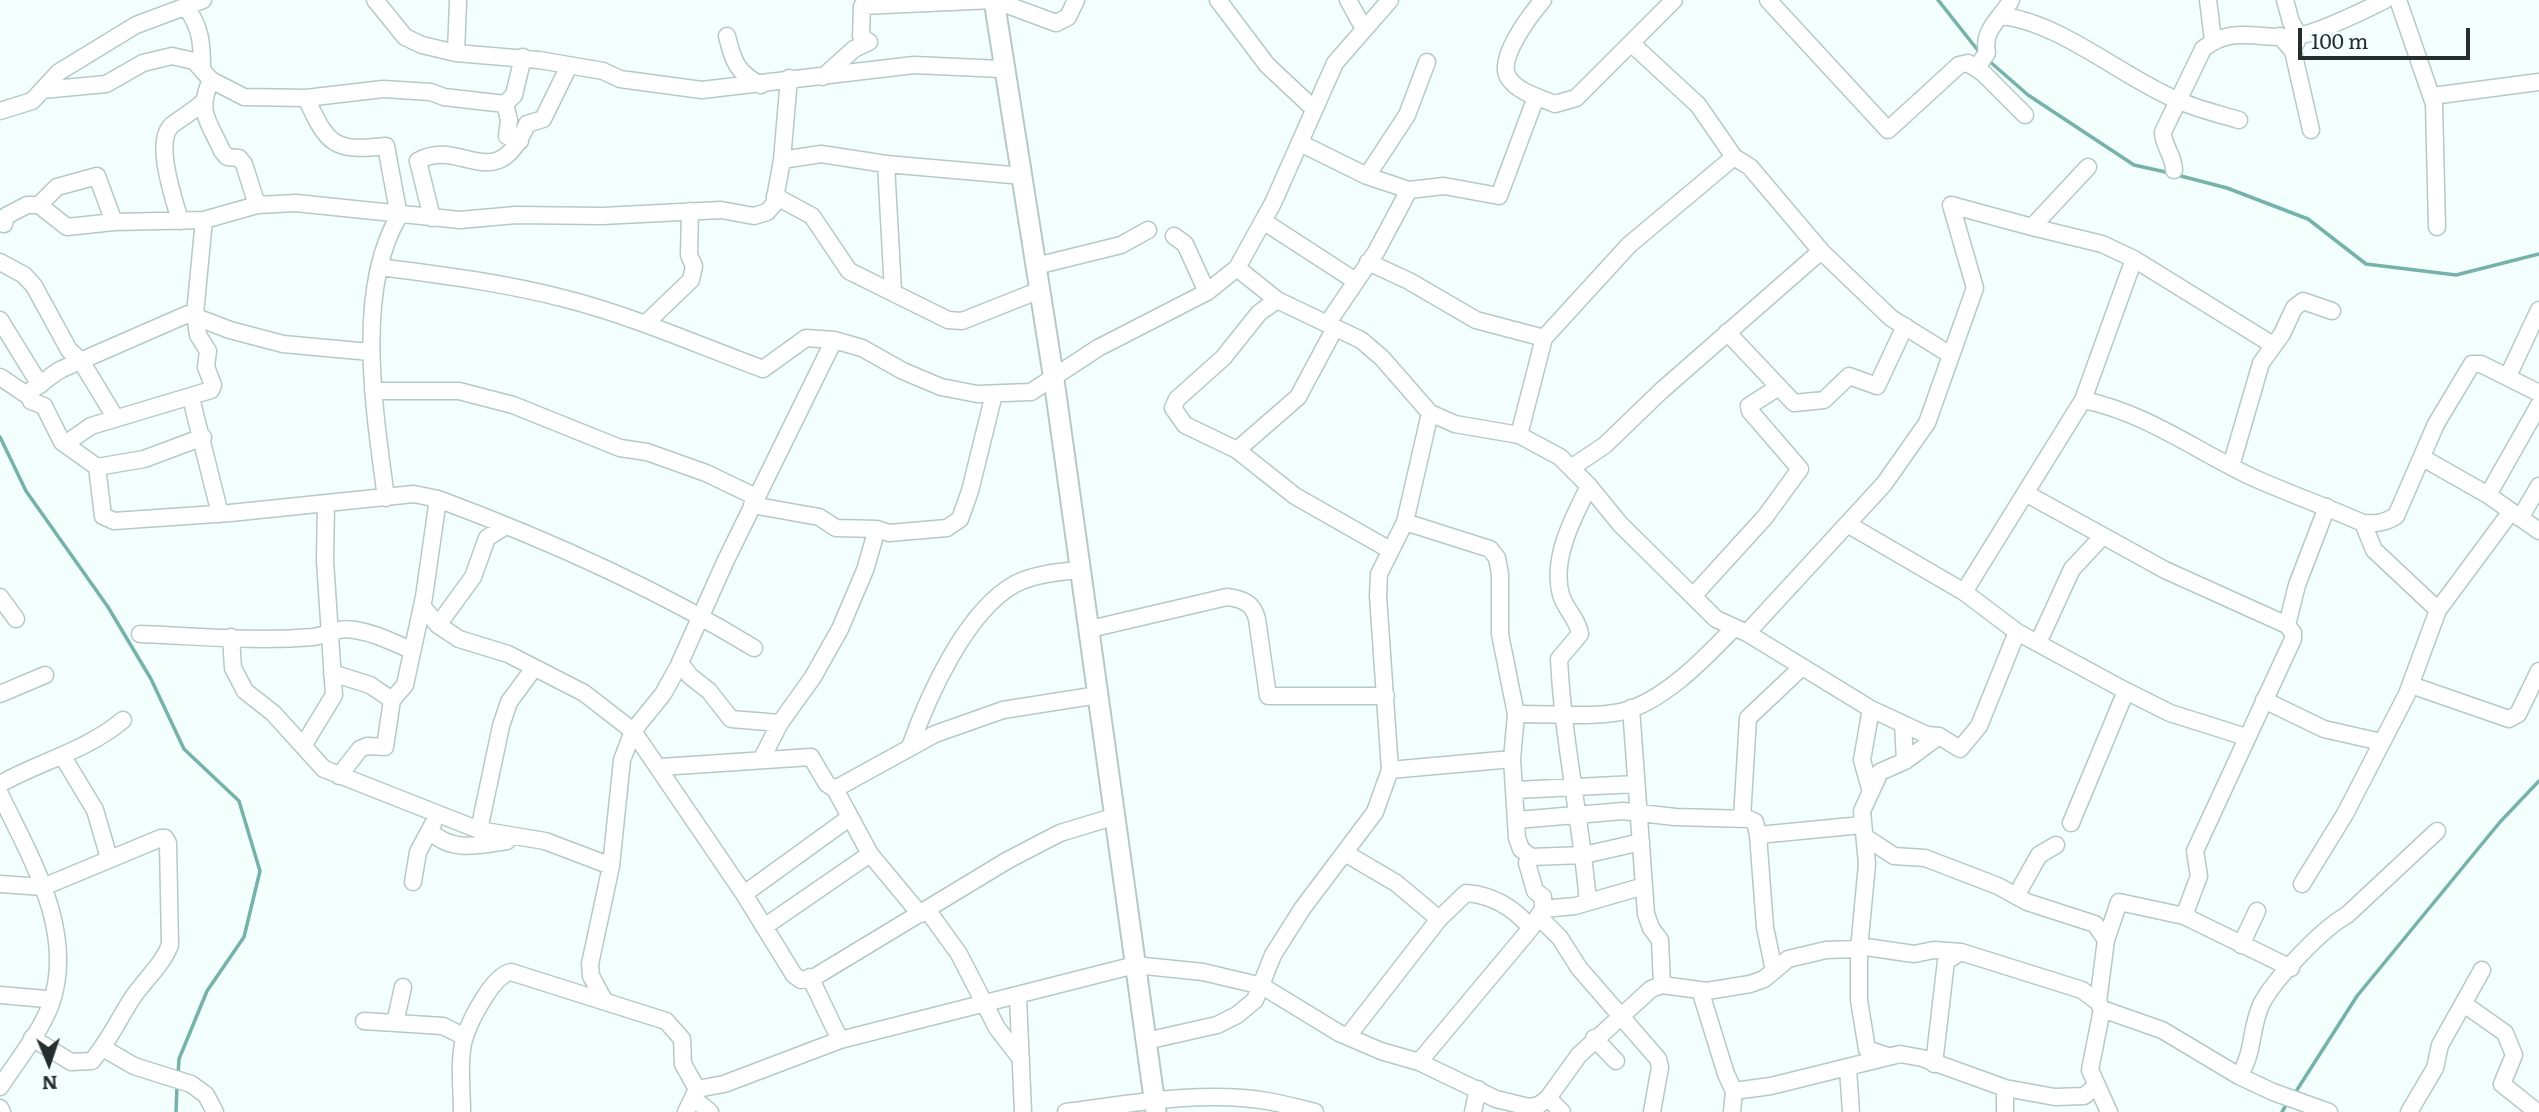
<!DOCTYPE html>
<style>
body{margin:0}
#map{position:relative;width:2539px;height:1112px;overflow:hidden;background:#f2fffd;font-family:Literata,serif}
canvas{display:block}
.north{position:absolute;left:14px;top:1028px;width:70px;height:70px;-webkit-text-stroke:5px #f2fffd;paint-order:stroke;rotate:178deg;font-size:19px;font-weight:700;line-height:28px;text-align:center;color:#262e2d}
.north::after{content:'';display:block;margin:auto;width:24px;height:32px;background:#262e2d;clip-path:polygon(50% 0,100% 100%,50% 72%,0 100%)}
.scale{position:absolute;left:2298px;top:28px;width:172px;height:32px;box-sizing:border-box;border:4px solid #262e2d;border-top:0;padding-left:9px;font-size:21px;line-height:24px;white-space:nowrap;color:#262e2d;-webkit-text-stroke:5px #f2fffd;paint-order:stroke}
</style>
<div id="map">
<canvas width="2539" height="1112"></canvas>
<div class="north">N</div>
<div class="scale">100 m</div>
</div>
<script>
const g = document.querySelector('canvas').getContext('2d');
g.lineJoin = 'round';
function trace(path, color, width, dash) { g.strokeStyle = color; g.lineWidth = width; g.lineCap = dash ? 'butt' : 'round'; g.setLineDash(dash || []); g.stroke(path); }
const stream = new Path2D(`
 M1938,0L1980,53
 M1988,60L2028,95L2134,165L2170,173
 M2177,175L2227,188L2308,219L2366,264L2456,275L2539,254
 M0,437L26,491L108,607L151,679L184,749L239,801L260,871L244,937L207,991L179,1059L178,1075
 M2295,1093L2357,996L2500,822L2539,781
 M176,1112L177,1086
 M2282,1112L2288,1102`);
const minor = new Path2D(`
 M375,0L405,37L422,45L456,53L539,60L603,71L620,79L702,90L914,65L1002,69
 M1218,0L1267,65L1314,109
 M1348,0L1364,29
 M1543,0C1531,14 1497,58 1508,77C1517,92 1540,98 1555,104L1576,98L1674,0
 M1768,0L1888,130L1959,65L1968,63L1983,73L2025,115
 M2208,0L2213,40
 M2285,0L2291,22L2299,36L2296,43
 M2398,0L2434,104L2437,227
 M186,7C201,28 202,43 202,69
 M2001,16C2058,21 2124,78 2177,100C2197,109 2219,114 2239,120
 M727,36C733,61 737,73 761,85
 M2280,36L2293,51L2311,130
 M1632,44L1698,105L1734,157L1750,167L1821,251L1891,318L1949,354
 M456,53L458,2
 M1976,68L1987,53C1982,29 2001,19 2011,0
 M823,77L854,49L869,42L861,36L862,6L994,0L1056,23L1068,17L1076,0
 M211,80C196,113 209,121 222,151L227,157L239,158L244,164L257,205
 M42,90L106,84L143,63L172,56L194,61L211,80L244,97L306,98C328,145 333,152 386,146L399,216C354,291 375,414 386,498
 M2432,96L2539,82
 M306,98L383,89L431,92L444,97L505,104L514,95L523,57
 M505,104L509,120L507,136L520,141
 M0,111L32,101L59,72L136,25L203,0
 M1300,143L1367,176L1409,190L1444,186L1499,196L1536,97
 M782,160L821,154L886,164L1023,176
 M886,164L893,291
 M2174,170C2174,156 2163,146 2163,132L2203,49C2233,23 2263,42 2298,36C2319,32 2365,10 2385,0
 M1367,176L1407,115L1427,62
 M775,196L812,216L849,271L948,320L962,321L1040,290
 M39,205L67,227L114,222L204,220L257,205L296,203L460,220L516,215L602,216L721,210L754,216L767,212L774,204L782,160L789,78
 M432,218L418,161C461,136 496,199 527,124L543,119L569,66
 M180,221C175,201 153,142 172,125C182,117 194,111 203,102
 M1263,221L1354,280
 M4,224L6,216L27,205H39L57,187L97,176L114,222
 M2032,227L2102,244L2134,259L2273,345
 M1174,236L1185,244L1207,292
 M0,262L24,275L34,286L69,350L81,361L115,417
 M1368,262L1409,281L1476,320L1544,338
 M1036,266L1121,245L1148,230
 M380,267C442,275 505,283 566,299C633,316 698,345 763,369L806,338L834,340L862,348L903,371L941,387L977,394L1031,392L1098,348L1207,292L1237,268L1273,203L1335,63L1390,0
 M1237,268L1277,300L1361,340L1382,358L1430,413L1455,424L1519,435L1560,457L1589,486L1620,524L1716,619L1747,633L1871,709L1927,735L1939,736L1960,749L1979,726L2017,632
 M1277,300L1259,313L1223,358L1177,399L1173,408L1185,425L1237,450L1295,496L1390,550
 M0,320L40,385
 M645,324L691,280L694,266L689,255L690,211
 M1327,324L1376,252L1409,190
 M1727,332L1794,403L1824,400L1849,376L1877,386L1905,326
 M2508,376L2539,310
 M0,377L30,397L31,401L44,406L62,442L97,467L144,459L203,437
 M373,391H459L513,405L620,448L647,452L706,473L756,497
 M30,397L33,389C43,384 50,375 62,369L188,314L230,330L283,344L370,352
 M191,398L220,514
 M2083,400C2145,412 2198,452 2254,478C2290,494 2327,507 2363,523C2377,524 2384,523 2396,516L2436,424L2472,364H2481L2539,393
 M1519,435L1544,338L1629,245L1734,157
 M65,444L91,426L211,390L213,385L206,367L208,351L198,335L195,314L204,220
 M1237,450L1298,397L1335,328
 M2423,458L2488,495L2539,531
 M2231,466L2261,363L2282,334L2294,308L2303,301L2332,311
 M97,467L103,516L114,521L230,513L414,494L438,499C548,540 654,587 754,648
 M1571,468L1605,445L1661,391L1821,251
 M2027,494L2165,570L2287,625
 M2488,495L2539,405
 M752,505L819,517L836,528L877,529L889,533L947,528L960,519L970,491L994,394
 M2520,518L2539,486
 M1405,522L1490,549L1497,558L1500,574V634L1516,714L1512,759L1517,838L1521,849L1531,857L1527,863L1535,891L1543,897V909L1531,928L1419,1062
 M2363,523L2374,550L2438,610
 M1849,525L1964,592L2017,632L2126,691L2170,713L2246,737
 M1964,592L2083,400L2134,259
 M1694,595L1765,517L1800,469L1750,411L1749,406L1777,388
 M0,597L16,619
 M422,606L438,625L459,639L508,654L584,693L633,731L744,894L794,975L801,980L813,978L1008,860L1060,833L1116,816
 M438,625L473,577L487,538L504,527
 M1090,629L1227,597C1243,599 1253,603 1257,619L1268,696H1386
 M1747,633L1884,484L1927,423L1975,288L1951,205L2032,227L2088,167
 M140,634C197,636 256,642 313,637C330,635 334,627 355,630C375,633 392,642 411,650
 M231,637L233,668L245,691L273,713L324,769L479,830L545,841L611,866
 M2038,643L2072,569L2102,537
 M680,663L690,676L709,691L731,719L780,723
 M332,673L370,685L392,700
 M2411,685L2509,719L2518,714L2539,671
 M0,694L45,675
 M2264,700L2324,729L2381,742
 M1631,708L1646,914L1651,928L1660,940L1662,985
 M1516,714C1547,713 1589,718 1620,712C1661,704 1705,658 1733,629
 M1903,724L1905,761
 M303,746L334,695L325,561L326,503
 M910,747C928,696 966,611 1015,584C1034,574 1059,572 1079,570
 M63,757L95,810L109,858
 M761,760L780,723L813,677L840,629L865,570L877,529
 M661,767L811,757L827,784L835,789L870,854L920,914
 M1390,770L1512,759
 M339,776L360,749L367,746L385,747L392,700L405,685L424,597L438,499
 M0,784C41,761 86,751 123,720
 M835,789L935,734L1003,710L1098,695
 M1516,790L1636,784
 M1871,792L1862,760L1871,709
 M0,794C30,857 76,931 51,1004C40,1033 17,1061 0,1087
 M1742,818L1748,718L1802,667
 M1517,820L1623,811L1675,817L1749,819L1755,822L1758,835L1862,825
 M2071,823L2126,691
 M479,830L501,726L509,702L534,668
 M430,831C452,853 479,845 507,841
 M1758,835L1765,927L1774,971
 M1865,837L1894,856L1925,858L1998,886L2027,902L2095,924L2106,940
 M1345,853L1396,883L1439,919
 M1531,857L1584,855L1641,842
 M413,882L418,852L433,824
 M0,884L43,887L161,838H165L168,843L170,945C162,966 143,981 131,1000C118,1021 108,1042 92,1061L71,1062L32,1038
 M2302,884L2345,814L2407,694L2438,610L2510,513
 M744,894L849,818
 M2016,896L2039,855L2056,845
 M1588,902C1581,820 1563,741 1559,659L1580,634C1578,619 1565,609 1561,595C1551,559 1573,518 1589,486
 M1543,909L1575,906L1644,886
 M928,911L959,954L997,1028L1021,1059
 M1538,916L1560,938L1579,968L1658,1059L1660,1067L1652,1112
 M2184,916L2199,876L2195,851L2293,639V633L2287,625L2297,585L2327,507
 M764,927L870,854
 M2241,945L2257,911
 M1859,946L1914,954L1934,950L1961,952L2082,990L2098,1002
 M810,977L840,1040
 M1700,990L1726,1074L1734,1091L1732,1112
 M0,995L46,999L50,1006
 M1018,997L1023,1112
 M603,998L591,976L590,964L611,866L622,760L633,731L663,694L678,667L726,560L834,340
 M2464,1004L2505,1033L2514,1055L2502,1084L2537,1112
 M2102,1009L2162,1030L2239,1076L2273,1092L2329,1112
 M364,1021L443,1026L465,1037
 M395,1023L403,987
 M1348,1036L1439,919L1466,893C1492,895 1514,908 1531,928
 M1594,1038L1616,1061
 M1146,1041L1217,1025L1237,1015L1255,1000L1273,955L1302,909L1375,812L1390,770L1378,596L1379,574L1405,522L1430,413
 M103,1048L134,1066L191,1084L206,1095L215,1112
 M1888,1056L1867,1049L1859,1000V949L1867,864L1862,811L1880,772L1905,761L1939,736
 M1934,1064L1946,961L1961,952
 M1848,1069L1851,1112
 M2239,1076C2254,1054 2250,1029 2261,1005C2273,980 2323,928 2347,915L2437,831
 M697,1089L724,1084L840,1040L1135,965L1203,972L1262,986L1339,1033L1381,1051L1419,1062L1496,1099L1529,1107L1539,1105L1548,1098L1579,1055L1651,989L1662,985L1707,991L1750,984L1764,979L1788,959L1826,950L1859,949
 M1734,1091L1771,1086L1900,1054L1922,1058L2005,1088L2055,1097L2084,1096L2097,1085
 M693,1098L710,1112
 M1548,1098L1562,1112
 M0,1108L2,1112
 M462,1112C462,1089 458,1057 465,1036C471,1019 493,975 511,972L666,1021L682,1039L683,1064L697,1089
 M686,1112L697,1089
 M1066,1112C1129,1104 1204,1090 1267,1101C1284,1104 1299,1108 1315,1112
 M1473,1112L1478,1089
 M2005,1112V1088
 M2109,1112L2090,1070L2102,1009L2098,1002L2106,940L2119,902L2184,916L2291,968
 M2409,1112L2435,1068L2440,1045L2482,970`);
const major = new Path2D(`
 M994,0L1054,380L1156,1112`);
trace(stream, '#76b1aa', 3.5);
trace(minor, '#b5c9c6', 19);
trace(major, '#b5c9c6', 23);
trace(minor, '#fff', 16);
trace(major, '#fff', 19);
</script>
